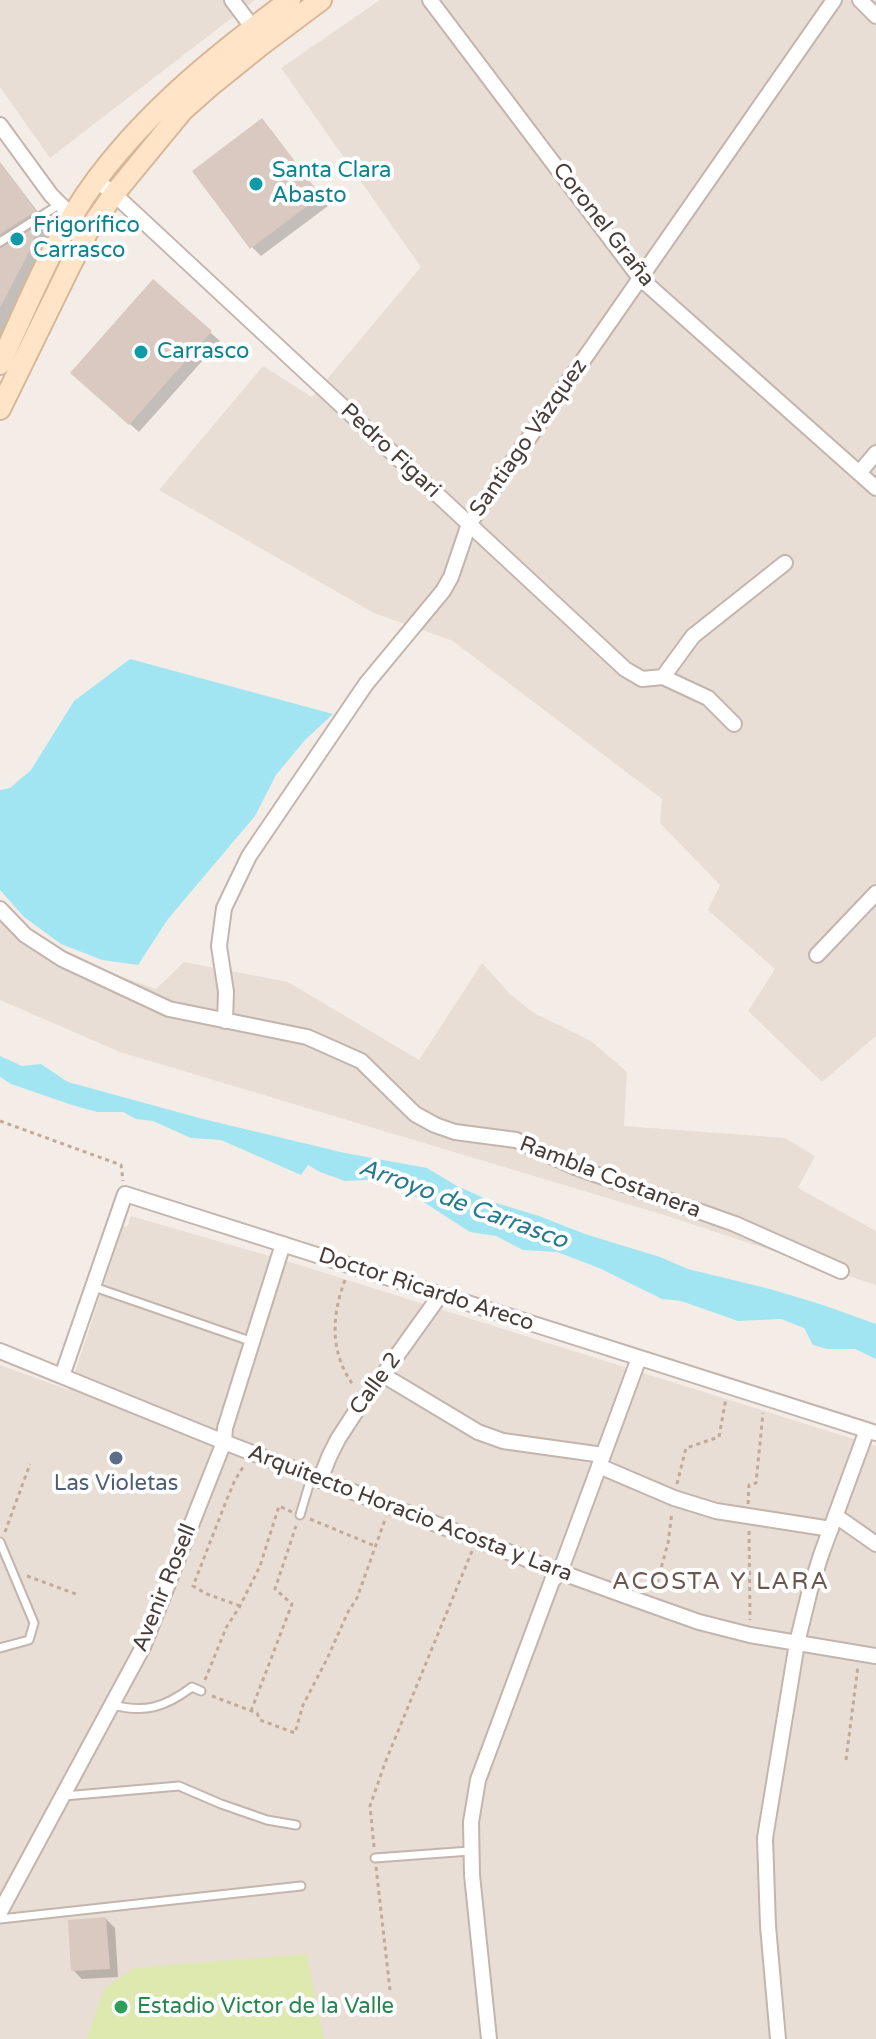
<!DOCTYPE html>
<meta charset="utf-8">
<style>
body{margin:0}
canvas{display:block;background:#f4ede7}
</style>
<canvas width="876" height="2039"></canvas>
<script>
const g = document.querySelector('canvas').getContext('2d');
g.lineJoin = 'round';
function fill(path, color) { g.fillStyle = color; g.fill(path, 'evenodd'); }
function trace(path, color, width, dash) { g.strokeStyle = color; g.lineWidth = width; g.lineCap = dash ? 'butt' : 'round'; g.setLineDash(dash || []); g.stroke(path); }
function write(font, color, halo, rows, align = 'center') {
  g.font = font + ' "Varela Round",sans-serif'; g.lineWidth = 8; g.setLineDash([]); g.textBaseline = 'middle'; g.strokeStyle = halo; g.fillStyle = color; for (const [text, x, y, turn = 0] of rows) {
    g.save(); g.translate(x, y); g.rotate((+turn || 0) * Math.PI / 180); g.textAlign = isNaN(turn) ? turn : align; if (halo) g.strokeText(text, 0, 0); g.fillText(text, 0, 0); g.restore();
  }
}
const residential = new Path2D(`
 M0,0H255L50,158L0,87Z
 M380,0H876V1036L822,1082L748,1011L775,969L708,910L720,885L660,823L662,799L453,641L374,613L159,490L263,366L312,397L421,267L281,68Z
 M0,900L29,932L85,964L156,989L184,962L288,982L419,1060L482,963L510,994L534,1013L591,1041L627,1072L624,1126L785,1138L815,1156L798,1188L876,1231V1285L664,1215L120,1052L0,1000Z
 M131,1216L290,1262L876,1446V2039H0V1365L69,1390L123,1226L127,1227Z`);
const green = new Path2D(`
 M307,1954L324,2039H85L87,2038L104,1989L134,1968Z`);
const water = new Path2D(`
 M130,659L333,714L305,740L276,775L255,816L168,919L138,965L102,960L61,944L24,917L0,890V790L10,788L31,770L74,701Z
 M0,1056L22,1066L41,1064L68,1082L203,1119L345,1153L427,1168L457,1186L493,1202L539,1216L585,1234L660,1257L688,1269L770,1289L823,1305L876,1324V1359L855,1349H827L813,1345L804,1328L781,1319L738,1321L681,1301L662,1299L599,1268L557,1252L523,1250L496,1236L470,1232L388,1179L345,1181L320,1172L308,1165L301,1175L221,1140L191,1138L153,1121L136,1119L123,1112H97L72,1105L11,1084L0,1077Z`);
const shadow = new Path2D(`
 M271,130L328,206L261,256L252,247Z
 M0,162L47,224L41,228L51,238L0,342Z
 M153,282L220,341L139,432L82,382Z
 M106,1919L115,1928L118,1977L82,1979L73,1970Z`);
const building = new Path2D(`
 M262,118L321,196L250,249L192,171Z
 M0,162L36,211L0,234Z
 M40,224L26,258L0,308V248Z
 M153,279L212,331L129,425L70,373Z
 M106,1917L110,1969L71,1971L68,1920Z`);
const path = new Path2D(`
 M0,1121L121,1165L123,1181
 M345,1280C331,1317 330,1354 354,1386
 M677,1484L686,1448L719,1437L726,1398
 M748,1504L749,1485L756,1483L763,1413
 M310,1519L375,1546
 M749,1531L750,1620
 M5,1532L30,1464
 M27,1576L76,1594
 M655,1590L668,1543L672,1512
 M240,1606L207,1594L193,1586L227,1499L235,1480L245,1464
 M205,1680L226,1628L240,1606L260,1566L279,1506L292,1512
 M212,1696L257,1713L260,1720L295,1733L303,1705L327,1659L348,1612L357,1598L386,1517
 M251,1711L292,1604L275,1589L296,1526
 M846,1760L858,1666
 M374,1847L370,1806L385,1763L472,1551
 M376,1867L390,1990`);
const lane = new Path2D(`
 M0,242L60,204
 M94,1287L253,1342
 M300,1515L312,1475
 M0,1542L34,1623L29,1640L0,1648
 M112,1705C145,1713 164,1708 192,1687L201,1691
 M64,1796L179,1786L221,1804L267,1820L296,1825
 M375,1858L470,1851
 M0,1919L301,1886`);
const street = new Path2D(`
 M232,0L253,28
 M430,0L640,278L876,488
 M860,0L876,16
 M0,125L51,195L76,220
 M96,180L114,194L625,669L642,679L663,677L708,698L734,724
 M859,473L876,453
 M663,677L693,636L785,563
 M0,909L25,935L62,959L169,1009L307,1037L361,1061L415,1114L435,1125L455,1132L516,1140L575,1167L735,1224L841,1271
 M817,955L876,893
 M225,1021L226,992L219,946L224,908L249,856L366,684L443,591L451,577L469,524L834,0
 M0,1351L224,1442L560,1572L651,1605L699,1622L750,1635L876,1656
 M383,1375L478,1432L503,1441L603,1455
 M62,1376L125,1194L876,1433
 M599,1466L674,1498L716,1511L831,1529
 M320,1480L329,1457L338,1439L364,1399L383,1375L441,1294
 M836,1516L876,1544
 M0,1912L143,1647L224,1442L225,1428L283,1244
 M489,2039L472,1875L471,1822L478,1780L552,1581L560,1572L639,1358
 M778,2039L768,1926L765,1838L797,1643L810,1590L821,1555L867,1430`);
const secondary = new Path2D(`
 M0,364C29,302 55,235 97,179C150,108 219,53 290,0
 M0,409L69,268L88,231L114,194L183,110L209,87L261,45L321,0`);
const markers = [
 [256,184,8,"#0f9aa8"],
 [17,239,8,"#0f9aa8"],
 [141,352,8,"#0f9aa8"],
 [116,1458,8,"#5c6f8a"],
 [121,2007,8,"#2e9e5b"]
];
const cultureNames = [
 ["Santa Clara",272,171],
 ["Abasto",272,196],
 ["Frigorífico",33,226],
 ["Carrasco",33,251],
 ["Carrasco",157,352]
];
const streetNames = [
 ["Coronel Graña",603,225,52],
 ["Santiago Vázquez",529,438,-55],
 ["Pedro Figari",390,451,43],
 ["Rambla Costanera",610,1178,21],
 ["Doctor Ricardo Areco",426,1290,18],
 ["Calle 2",376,1384,-54],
 ["Arquitecto Horacio Acosta y Lara",410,1514,21],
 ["Avenir Rosell",165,1588,-68]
];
const serviceNames = [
 ["Las Violetas",116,1484]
];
const leisureNames = [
 ["Estadio Victor de la Valle",137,2007]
];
const waterNames = [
 ["Arroyo de Carrasco",463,1205,20]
];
const neighbourhoodNames = [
 ["ACOSTA Y LARA",721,1583]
];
fill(residential, '#e8ded5');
fill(green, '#dde9af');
fill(water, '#a2e5f2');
fill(shadow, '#0003');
fill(building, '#d9c9c0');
trace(lane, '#c3b5ad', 11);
trace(street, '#c3b5ad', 18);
trace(secondary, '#d8b798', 24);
trace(path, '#c2aa9b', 3, [4, 4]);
trace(lane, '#fff', 7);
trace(street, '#fff', 14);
trace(secondary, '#ffe4c7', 20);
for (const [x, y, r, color] of markers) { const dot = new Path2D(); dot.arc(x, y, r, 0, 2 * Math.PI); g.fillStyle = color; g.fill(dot); trace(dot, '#fff', 3); }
write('22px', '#0d838f', '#fff', cultureNames, 'left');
write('22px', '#483c36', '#fff', streetNames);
write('22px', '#4e5e75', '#fff', serviceNames);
write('22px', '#27864d', '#fff', leisureNames, 'left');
write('italic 24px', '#257b8d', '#fff', waterNames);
g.letterSpacing = '2px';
write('24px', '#6b574d', '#fff', neighbourhoodNames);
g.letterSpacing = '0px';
</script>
